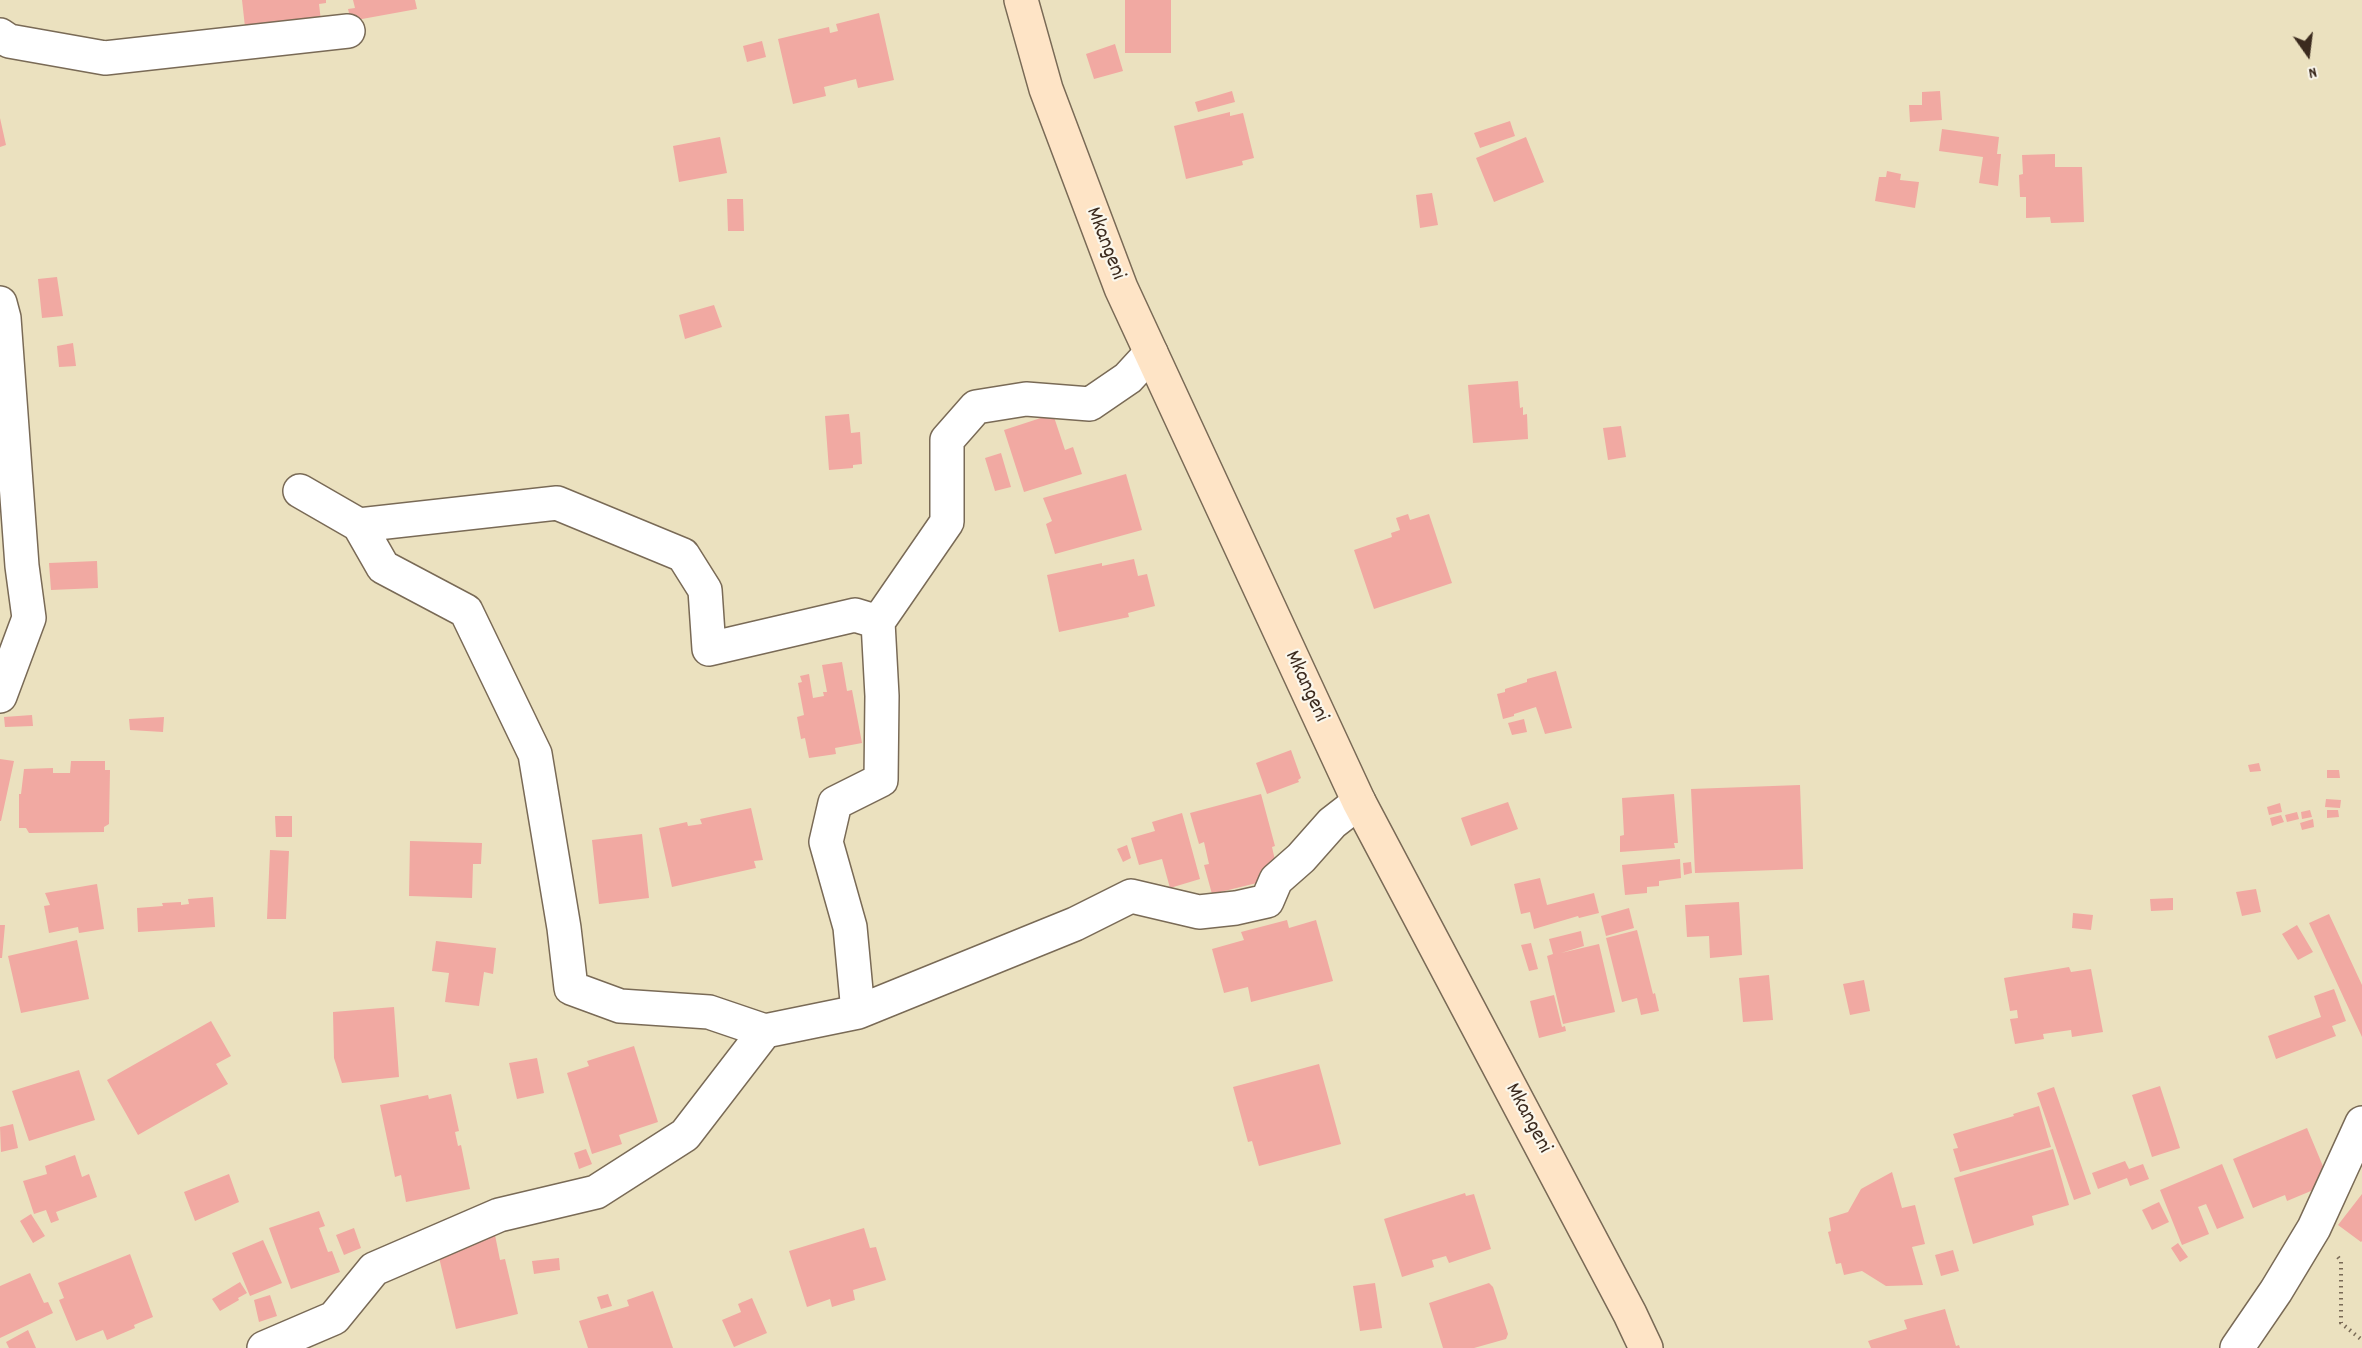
<!DOCTYPE html>
<style>
body{margin:0}
#map{position:relative;width:2362px;height:1348px;overflow:hidden;background:#ebe1bf;font-family:Dekko,sans-serif}
canvas{display:block}
.north{position:absolute;left:2278px;top:24px;width:60px;height:60px;-webkit-text-stroke:4px #fbf7ec;paint-order:stroke;rotate:166deg;font-size:16px;font-weight:700;line-height:24px;text-align:center;color:#3b2a1e}
.north::after{content:'';display:block;margin:auto;width:21px;height:27px;background:#3b2a1e;clip-path:polygon(50% 0,100% 100%,50% 72%,0 100%)}
</style>
<div id="map">
<canvas width="2362" height="1348"></canvas>
<div class="north">N</div>
</div>
<script>
const g = document.querySelector('canvas').getContext('2d');
g.lineJoin = 'round';
function fill(path, color) { g.fillStyle = color; g.fill(path, 'evenodd'); }
function trace(path, color, width, dash) { g.strokeStyle = color; g.lineWidth = width; g.lineCap = dash ? 'butt' : 'round'; g.setLineDash(dash || []); g.stroke(path); }
function write(font, color, halo, rows, align = 'center') {
  g.font = font + ' Dekko,sans-serif'; g.lineWidth = 4.5; g.setLineDash([]); g.textBaseline = 'middle'; g.strokeStyle = halo; g.fillStyle = color; for (const [text, x, y, turn = 0] of rows) {
    g.save(); g.translate(x, y); g.rotate((+turn || 0) * Math.PI / 180); g.textAlign = isNaN(turn) ? turn : align; if (halo) g.strokeText(text, 0, 0); g.fillText(text, 0, 0); g.restore();
  }
}
const building = new Path2D(`
 M242,0H326V3L319,4L321,21L306,23V19L245,27Z
 M353,0H415L417,9L351,21L348,9L355,8Z
 M1125,0H1171V53H1125Z
 M879,13L894,80L858,88L856,79L824,87L826,96L793,104L778,39L829,27L830,33L838,31L836,24Z
 M762,41L766,57L747,62L743,46Z
 M1115,44L1123,71L1094,79L1086,54Z
 M1232,91L1235,102L1198,112L1195,102Z
 M1940,91L1942,120L1910,122L1909,105H1922V92Z
 M1230,112V116L1243,113L1254,158L1242,161L1243,165L1186,179L1174,126Z
 M0,118L6,145L0,147Z
 M1510,121L1515,136L1480,148L1474,133Z
 M1942,129L1999,137L1997,154H2001L1998,186L1979,183L1983,157L1939,151Z
 M720,137L727,173L679,182L673,146Z
 M1526,137L1544,182L1494,202L1476,158Z
 M2055,154V167H2082L2084,222L2051,223L2050,217L2026,218V197H2020L2019,175L2023,174L2022,155Z
 M1887,171L1901,174L1900,180L1919,182L1915,208L1875,201L1879,177H1886Z
 M1432,193L1438,225L1420,228L1416,195Z
 M727,199H743L744,231H728Z
 M57,277L63,316L42,318L38,279Z
 M714,305L722,327L685,339L679,315Z
 M73,343L76,366L59,367L57,346Z
 M1518,381L1520,408L1523,407V415L1527,414L1528,439L1473,443L1468,385Z
 M849,414L851,433L860,432L862,464L853,465V468L829,470L825,416Z
 M1053,414L1065,450L1073,447L1082,474L1024,492L1004,430Z
 M1621,426L1626,457L1608,460L1603,428Z
 M1001,453L1011,487L995,491L985,458Z
 M1126,474L1142,530L1055,554L1046,524L1052,521L1043,498Z
 M1408,514L1410,520L1429,514L1452,583L1374,609L1354,550L1392,537L1391,533L1400,530L1396,518Z
 M1134,559L1138,576L1147,574L1155,606L1128,613L1129,617L1059,632L1047,575L1102,563V566Z
 M97,561L98,588L51,590L49,563Z
 M842,662L847,691L852,690L862,743L835,748L836,754L809,758L805,738L801,739L797,717L804,715L798,683L802,682L800,676L809,674L813,698L824,696L823,692H827L822,665Z
 M1556,671L1572,728L1545,734L1536,707L1514,714V716L1503,719L1497,694L1505,692V689L1527,682V679Z
 M32,715L33,726L5,727L4,717Z
 M164,717L163,732L130,730L129,719Z
 M1524,719L1527,732L1512,735L1508,723Z
 M1291,750L1301,778L1298,780L1299,782L1267,794L1256,763Z
 M0,759L14,761L1,821H0Z
 M71,761H105V770H110L109,824L104,827V832L29,833L26,828H19V794H21L24,769L53,768V773H70Z
 M2259,763L2261,771L2250,772L2248,765Z
 M2327,770H2339L2340,778H2327Z
 M1800,785L1803,869L1695,873L1691,789Z
 M1261,794L1275,846L1272,847L1277,869L1259,873L1261,882L1212,894L1204,865L1209,864L1204,842L1199,844L1190,813Z
 M1674,794L1678,843H1674L1675,848L1620,852V836L1624,835L1622,798Z
 M2326,799L2341,800L2340,808L2325,807Z
 M1508,802L1518,829L1471,846L1461,818Z
 M2280,803L2282,812L2269,815L2267,807Z
 M751,808L763,860L754,861L756,868L672,887L659,828L687,822L688,826L702,824L700,819Z
 M2310,810L2312,817L2302,819L2301,812Z
 M2327,810H2338L2339,817L2327,818Z
 M2297,812L2299,819L2287,822L2285,815Z
 M1182,813L1200,879L1170,888L1162,859L1139,865L1131,838L1155,831L1152,822Z
 M2281,815L2284,822L2272,826L2270,818Z
 M275,816H292V837H276Z
 M2313,819L2314,827L2302,830L2300,823Z
 M642,834L649,898L599,904L592,840Z
 M410,841L482,843L481,864H473L472,898L409,896Z
 M1127,845L1131,858L1123,862L1117,849Z
 M270,850L289,851L286,919H267Z
 M1680,859L1681,878L1659,881V886L1647,887V893L1625,895L1622,865Z
 M1691,862L1692,873L1684,875L1683,863Z
 M1540,878L1547,905L1594,893L1599,913L1579,918L1578,916L1534,929L1530,912L1521,914L1514,884Z
 M97,884L104,929L79,933L78,927L49,933L44,906L50,905L45,893Z
 M2256,889L2261,912L2242,916L2236,892Z
 M213,897L215,927L138,932L137,908L163,906L162,903L181,902V905L189,904L188,899Z
 M2173,898V910L2151,911L2150,899Z
 M1739,902L1742,955L1710,958L1709,936L1687,937L1685,905Z
 M1629,908L1634,928L1606,936L1601,916Z
 M2073,913L2093,915L2091,930L2072,928Z
 M2329,914L2362,985V1037L2309,923Z
 M1287,920L1289,928L1316,920L1333,981L1251,1002L1248,987L1224,993L1212,949L1244,940L1241,932Z
 M0,925H5L2,958H0Z
 M2297,925L2313,952L2298,960L2282,934Z
 M1637,930L1653,994L1655,993L1659,1011L1641,1015L1637,998L1622,1002L1606,938Z
 M1581,931L1584,946L1561,953L1599,944L1615,1012L1563,1024L1547,956L1553,954L1549,939Z
 M77,940L89,999L21,1013L8,956Z
 M436,941L496,948L493,974L484,972L479,1006L445,1002L449,973L432,971Z
 M1531,943L1538,969L1529,971L1521,945Z
 M2069,967L2071,972L2091,969L2103,1032L2072,1037L2071,1030L2043,1034L2044,1039L2015,1044L2010,1019L2018,1018L2017,1010L2010,1011L2004,978Z
 M1769,975L1773,1020L1743,1022L1739,978Z
 M1864,980L1870,1011L1850,1015L1843,984Z
 M2334,989L2346,1021L2332,1026L2336,1036L2276,1059L2268,1036L2321,1017L2314,996Z
 M1554,995L1562,1027L1565,1026L1566,1031L1539,1038L1530,1001Z
 M394,1007L399,1077L342,1083L334,1058L333,1012Z
 M211,1021L231,1056L216,1064L228,1084L138,1135L107,1080Z
 M634,1046L658,1122L619,1135L622,1144L592,1154L567,1073L589,1066L587,1061Z
 M537,1058L544,1093L517,1099L509,1063Z
 M1319,1064L1341,1144L1259,1166L1252,1141L1248,1142L1233,1087Z
 M79,1070L95,1120L29,1141L12,1091Z
 M2160,1086L2180,1148L2152,1157L2132,1095Z
 M2054,1087L2091,1194L2074,1200L2037,1093Z
 M451,1094L459,1131L455,1132L458,1146L461,1145L470,1189L406,1202L401,1175L395,1177L380,1105L428,1095L429,1099Z
 M2039,1106L2051,1147L1960,1172L1953,1149L1958,1148L1953,1134L2014,1116L2013,1114Z
 M13,1124L18,1148L1,1152L0,1127Z
 M2307,1128L2330,1183L2287,1201L2285,1195L2253,1208L2233,1159Z
 M586,1149L592,1164L579,1169L574,1153Z
 M2053,1149L2069,1205L2032,1216L2034,1225L1973,1244L1954,1178Z
 M75,1155L82,1177L89,1174L97,1197L56,1212L59,1220L51,1223L46,1210L34,1214L23,1181L47,1174L45,1166Z
 M2125,1161L2129,1169L2143,1164L2149,1179L2130,1186L2127,1178L2098,1189L2092,1173Z
 M2222,1164L2244,1218L2217,1229L2206,1204L2198,1207L2209,1234L2182,1245L2160,1190Z
 M1892,1172L1902,1208L1915,1205L1925,1244L1912,1247L1923,1285L1886,1286L1862,1271L1844,1275L1841,1263L1836,1264L1828,1232L1831,1231L1829,1218L1848,1212L1861,1189Z
 M229,1174L239,1202L195,1221L184,1192Z
 M1465,1193L1466,1196L1474,1194L1491,1249L1449,1263L1446,1256L1432,1260L1434,1267L1402,1277L1384,1219Z
 M2362,1194V1241L2361,1242L2338,1225Z
 M2159,1202L2169,1222L2152,1230L2142,1210Z
 M319,1211L325,1226L319,1228L328,1252L332,1251L340,1272L291,1289L269,1228Z
 M31,1214L45,1236L33,1243L20,1221Z
 M354,1228L361,1248L344,1255L336,1235Z
 M864,1228L870,1248L876,1247L886,1280L853,1290L855,1300L832,1307L830,1299L807,1307L789,1251Z
 M495,1235L500,1260L505,1259L518,1314L456,1329L437,1249Z
 M263,1240L282,1283L250,1296L232,1253Z
 M2178,1243L2188,1257L2180,1262L2171,1248Z
 M1953,1250L1959,1271L1941,1276L1935,1255Z
 M130,1254L153,1317L134,1325L135,1328L107,1340L103,1330L76,1341L59,1300L64,1298L58,1283Z
 M559,1258L560,1270L534,1274L532,1261Z
 M30,1273L44,1303L48,1302L53,1313L0,1338V1286Z
 M240,1282L247,1293L238,1298L239,1300L220,1311L212,1299Z
 M1375,1283L1382,1328L1360,1331L1353,1286Z
 M1489,1283L1493,1287L1508,1334L1506,1339L1474,1348H1443L1429,1303Z
 M653,1291L673,1348H588L579,1321L629,1306L627,1300Z
 M608,1294L612,1306L601,1309L597,1297Z
 M270,1295L277,1316L259,1322L254,1300Z
 M752,1298L767,1333L734,1347L722,1320L741,1312L738,1304Z
 M1945,1309L1956,1346L1959,1345L1960,1348H1871L1868,1341L1907,1329L1904,1320Z
 M28,1330L36,1348H9L6,1342Z`);
const path = new Path2D(`
 M2338,1257L2341,1261V1323L2362,1340`);
const street = new Path2D(`
 M0,35L9,41L105,58L348,31
 M0,303L4,318L22,566L29,618L0,696
 M300,491L359,525L383,567L466,611L535,754L564,928L571,988L620,1006L709,1012L765,1031
 M359,525L557,503L683,555L705,590L709,649L855,615L878,622
 M858,1012L850,927L826,842L835,803L881,780L882,696L878,622L947,522V440L976,407L1026,399L1090,404L1128,378L1151,353
 M264,1348L334,1318L374,1269L499,1215L596,1192L685,1135L765,1031L858,1012L1075,924L1131,896L1199,912L1236,908L1267,901L1276,880L1301,858L1332,823L1359,802
 M2237,1348L2276,1291L2314,1228L2362,1123`);
const secondary = new Path2D(`
 M1021,0L1046,89L1121,288L1359,802L1630,1314L1646,1348`);
const streetNames = [
 ["Mkangeni",1104,244,69],
 ["Mkangeni",1305,687,65],
 ["Mkangeni",1527,1119,62]
];
fill(building, '#f1a9a2');
trace(street, '#796a56', 36);
trace(secondary, '#796a56', 36);
trace(path, '#796a56', 4, [1.5, 4.5]);
trace(street, '#fff', 33);
trace(secondary, '#fee4c6', 33);
write('22px', '#3b2a1e', '#fbf7ec', streetNames);
</script>
